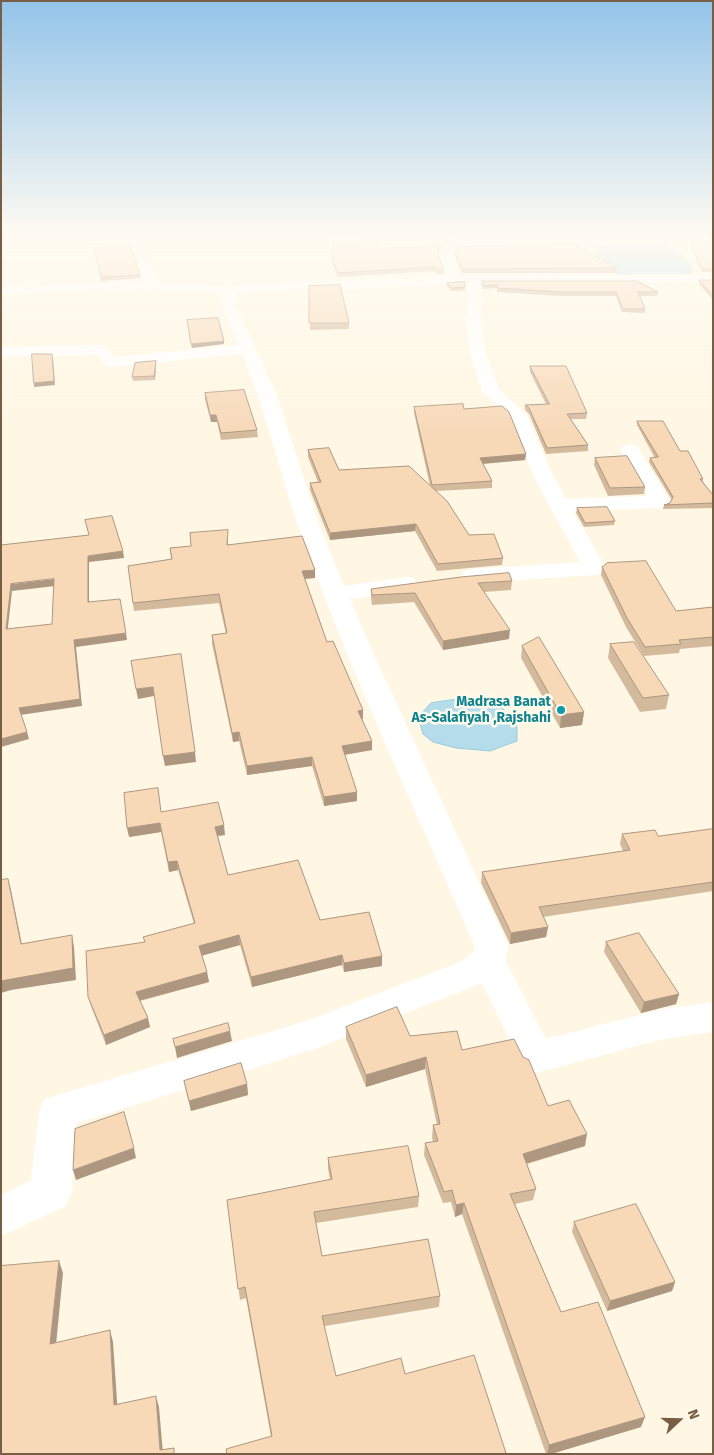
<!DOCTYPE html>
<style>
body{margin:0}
#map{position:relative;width:714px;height:1455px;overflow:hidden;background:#fff7e3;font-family:"Fira Sans",sans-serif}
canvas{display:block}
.frame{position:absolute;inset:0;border:2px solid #795e46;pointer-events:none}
.north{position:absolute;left:654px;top:1395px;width:50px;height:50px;-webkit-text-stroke:4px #fffaeb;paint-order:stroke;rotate:69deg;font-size:14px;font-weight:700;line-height:20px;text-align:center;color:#795e46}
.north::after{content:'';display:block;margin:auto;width:18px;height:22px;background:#795e46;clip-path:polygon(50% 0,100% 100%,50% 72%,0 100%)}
</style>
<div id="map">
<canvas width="714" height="1455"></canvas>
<div class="frame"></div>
<div class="north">N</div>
</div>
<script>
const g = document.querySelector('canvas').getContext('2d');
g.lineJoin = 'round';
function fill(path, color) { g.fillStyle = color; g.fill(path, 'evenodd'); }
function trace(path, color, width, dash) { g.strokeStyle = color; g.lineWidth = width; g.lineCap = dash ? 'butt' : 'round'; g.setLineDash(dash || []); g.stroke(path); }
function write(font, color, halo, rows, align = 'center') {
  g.font = font + ' "Fira Sans",sans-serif'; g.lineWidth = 5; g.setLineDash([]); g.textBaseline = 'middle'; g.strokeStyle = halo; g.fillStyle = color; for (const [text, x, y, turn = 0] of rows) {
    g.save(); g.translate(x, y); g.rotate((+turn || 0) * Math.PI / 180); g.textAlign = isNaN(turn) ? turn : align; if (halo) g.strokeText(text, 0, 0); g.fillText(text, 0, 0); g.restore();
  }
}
const water = new Path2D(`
 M659,243C676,248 685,255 692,271L688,275C660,275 597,287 594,247L601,245Z
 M465,698L496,700L517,726V741L490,751L456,748L433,742L423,734L418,717L431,703Z`);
const street = new Path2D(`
 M128,236H140L159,283L231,285L447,276L439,256L448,242L453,241L553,237L713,236V242L457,249L453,256L461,275L713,274V282L480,283L482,303L480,320L487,357L499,389L527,415L554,477L566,499L647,496L620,450L623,446L630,444L637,446L671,502L668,506L661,508L573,511L606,568L603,573L595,575L472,583L464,581L461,576L464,571L472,569L580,562L534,477L510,417L482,391L471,357L464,320L468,303L466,284L238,293L236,306L275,390L321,530L344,586L407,577L415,579L419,584L415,589L407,591L350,599L370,646L509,947L505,960L546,1039L663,1009L713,1002V1032L663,1039L536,1073L523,1068L482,983L315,1049L77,1123L72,1192L66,1206L1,1236V1195L31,1180L39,1111L44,1099L310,1020L462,961L473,952L475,947C415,809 350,672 300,531C279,473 267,412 242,354L111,367L105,366L96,355L1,357V347L100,345L106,347L115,357L238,345L222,306L223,293L119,290L1,294V286L144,282Z`);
const wall = new Path2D(`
 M333,236L362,241L382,248L441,246L440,250L438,255L444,270V274H439L433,271L338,277L333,266Z
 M447,236H583L453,239L445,243Z
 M713,240V272H702L690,245V241Z
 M94,248L140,275L141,278L101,281Z
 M455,252L617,268L616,273H462L455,256Z
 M699,280H713V300L699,284Z
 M482,281L658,292L657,296H640L645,309V313L622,312L616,296H559L497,292V288L483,289Z
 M447,283L465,287V290L451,291L447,286Z
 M309,286L349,323V329L310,330Z
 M156,361V364L155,380L133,381L132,377Z
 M530,366L587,413L586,419H571L588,445V451L546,454L529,414L525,410V405L546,404L530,372Z
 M205,393L257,430L258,437L221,440L217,422H211L205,400Z
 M414,407L464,409L526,454L525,460L483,464L492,481V488L436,491L469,535L503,558L502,565L437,571L415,531L330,540L310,490V483L318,482L308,457V450L339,470L430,486L414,413Z
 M637,421L680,451L703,479V482L713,495V508L663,509L664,505L670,503L672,500L649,462L650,458H655L637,425Z
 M595,458L645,487L644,494L608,496L594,465Z
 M577,508L615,521L614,525L584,527L576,513Z
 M228,538V544L315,578L305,579L327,642L363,710V719H362L372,750L345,755L357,801L324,806L312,766L247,775L239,741L233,742L212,644V635L226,634L219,603L134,611L128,566L171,559L170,548L191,546Z
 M602,567L676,611L713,607V646L680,649L679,653L644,656L626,627L601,575Z
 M512,581L511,590L484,592L509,639L443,650L414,602L372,605L371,598V589Z
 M610,644L669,695L666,709L640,712L608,658Z
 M522,646L584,712L582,725L560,728L521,658Z
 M161,812L225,835L218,836L228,875L320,920L382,966L344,972L342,965L252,987L240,945L202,955L207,972L209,982L140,1001L150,1027L106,1045L91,1006L88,997L144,942L194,924L178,870L169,872L161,832L129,837Z
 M713,829V891L543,917L548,927L546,937L510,944L481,883L482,872L623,851L620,844L622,834L658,836Z
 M606,942L679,994L676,1004L641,1013L604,952Z
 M346,1027L410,1036L462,1050L548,1106L585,1146L527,1164L536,1189L533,1200L515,1204L561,1312L641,1427L551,1454H546L462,1214L455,1217L451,1202L443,1203L424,1155L425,1143L433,1142L432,1137L433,1125H437L425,1069L366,1087L346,1039Z
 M184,1081L247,1084L248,1095L191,1111L186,1091Z
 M328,1158L419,1196L418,1207L316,1223L322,1256L440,1296L439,1307L325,1326L271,1437L246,1298L240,1300L227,1200L330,1180L328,1169Z
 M574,1222L675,1282L672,1291L607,1311L572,1232Z`);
const shadedWall = new Path2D(`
 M453,236V239L445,243L446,239Z
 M224,341V344L192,348L191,344Z
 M53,358L55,385L34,387V383Z
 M156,361V364L155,380L154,376Z
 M210,415H216L217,422H211Z
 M526,454L525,460L480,464V458Z
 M416,524L415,531L330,540V533Z
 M123,551L124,558L89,562V609L88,602V556Z
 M315,570V578L302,579V571Z
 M54,579L55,586L12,591L7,636L6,629L11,584Z
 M510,630L509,639L443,650V641Z
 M126,633L127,640L76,647L82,706L20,715L19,708L74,640Z
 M153,687L154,696L138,699L136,689Z
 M363,710V719L358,720V711Z
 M584,712L582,725L560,728L561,715Z
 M27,732L29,739L1,747V739Z
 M239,732V741L233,742L232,733Z
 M372,741V750L342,755V746Z
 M195,752L196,762L165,766L163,756Z
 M312,757V766L247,775V766Z
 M357,792V801L324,806V797Z
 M160,823L161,832L129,837L127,828Z
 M224,825L225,835L216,836L215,827Z
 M177,861L178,870L169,872L168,862Z
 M8,879L11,890L24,955L21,944Z
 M548,927L546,937L510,944L511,933Z
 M72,935L74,947L76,980L11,990L1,993V981Z
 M239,935L240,945L201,956L199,946Z
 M342,955V965L252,987L251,977Z
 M382,956V966L344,972V963Z
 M207,972L209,982L138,1001L136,992Z
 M679,994L676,1004L641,1013L644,1002Z
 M148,1018L150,1027L106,1045L104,1035Z
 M230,1031L232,1041L177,1058L175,1047Z
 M426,1057L425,1069L366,1087V1075Z
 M247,1084L248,1095L191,1111L189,1101Z
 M587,1134L585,1146L521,1165L523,1154Z
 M134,1148L136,1158L76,1180L73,1170Z
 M464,1203L462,1214L455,1217L456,1205Z
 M59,1261L63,1273L55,1355L50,1344Z
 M675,1282L672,1291L607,1311L610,1301Z
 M110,1330L113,1342L118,1416L114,1405Z
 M156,1396L159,1407L163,1454L160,1450Z
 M645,1417L641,1427L551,1454H547L549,1445Z`);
const building = new Path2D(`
 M333,236H357L362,241L376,240L382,248L441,246L437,253L444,270H439L433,267L338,273L333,262Z
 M447,236H461H453L446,239Z
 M713,240V269H702L690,241Z
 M573,244L617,268L462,269L455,252L458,247Z
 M130,245L140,275L101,277L94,248Z
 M699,280H713V295Z
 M482,281H637L658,292H638L645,309H623L616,292H560L497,288L498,285L483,286Z
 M465,282V287L451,288L447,283Z
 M340,285L349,323H309V286Z
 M218,318L224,341L191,344L187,320Z
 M32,354H52L54,381L34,383Z
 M156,361L154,376L132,377L135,363Z
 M530,366H566L587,413L567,414L588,445L547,448L529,408L525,405L549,404Z
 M244,390L257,430L221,433L216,415H210L205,393Z
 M463,404L464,409L502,406L509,412L526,454L480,458L492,481L432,485L414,407Z
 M637,421H663L680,451H688L703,479H700L713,495V503L664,505L670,503L673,497L650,458L658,457Z
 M329,448L339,470L409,466L447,501L469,535L494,534L503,558L438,564L416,524L330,533L310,483L321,482L308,450Z
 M627,456L645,487L610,488L595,458Z
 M607,507L615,521L585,523L577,508Z
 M112,516L123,551L88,556V602L120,599L126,633L74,640L80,699L19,708L27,732L1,739V545L89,535L85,520ZM54,579L52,624L6,629L11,584Z
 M228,530L227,545L302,536L315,570L302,571L327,642L333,641L363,710L358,711L372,741L342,746L357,792L324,797L312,757L247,766L239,732L232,733L212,635L227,633L219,594L133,603L128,566L172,559L170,548L191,546L190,533Z
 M646,561L676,611L713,607V637L679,640L681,644L645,647L627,618L602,567L607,563Z
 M509,573L512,581L478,583L510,630L443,641L415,593L372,595L371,589L461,577Z
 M539,637L584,712L561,715L522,646Z
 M634,642L669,695L643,698L610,644Z
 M181,654L195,752L163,756L153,687L136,689L131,661Z
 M158,788L161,812L218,802L224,825L215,827L228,875L298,860L320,920L369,912L382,956L344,963L342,955L251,977L239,935L199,946L207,972L136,992L148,1018L104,1035L88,997L86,951L145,942L143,937L195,923L177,861L168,862L160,823L127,828L124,793Z
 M713,829V882L539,907L548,927L511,933L482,872L630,850L622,834L655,830L658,836Z
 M8,879L21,944L72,935L73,968L1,981V880Z
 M639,933L679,994L644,1002L606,942Z
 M397,1007L410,1036L457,1031L462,1050L514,1039L523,1057L529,1060L548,1106L569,1100L587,1134L523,1154L536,1189L510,1194L561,1312L598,1302L645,1417L549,1445L464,1203L456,1205L452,1190L444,1192L425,1143L438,1141L433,1125L440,1124L426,1057L366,1075L346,1027Z
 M228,1023L230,1031L175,1047L173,1039Z
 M241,1063L247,1084L189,1101L184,1081Z
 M124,1112L134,1148L73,1170L75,1129Z
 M408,1146L419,1196L314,1212L322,1256L428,1239L440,1296L322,1316L336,1376L401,1358L405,1374L474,1355L506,1453L502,1454H227L226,1449L272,1436L245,1287L238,1289L227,1200L332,1179L328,1158Z
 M636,1204L675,1282L610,1301L574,1222Z
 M59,1261L50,1344L110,1330L114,1405L156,1396L160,1450L174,1448V1454H1V1266Z`);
const markers = [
 [561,710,5,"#0f9aa8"]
];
const cultureNames = [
 ["Madrasa Banat",551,702],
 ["As-Salafiyah ,Rajshahi",551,718]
];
fill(water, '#b5dcea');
trace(water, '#9acbdd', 1);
fill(street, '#fff');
fill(wall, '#d4ba9d');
fill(shadedWall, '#ad9780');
fill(building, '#f7d8b7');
trace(building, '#ad9780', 1);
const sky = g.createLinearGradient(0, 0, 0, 439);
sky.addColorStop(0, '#93c4e9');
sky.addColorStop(0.54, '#fffbf2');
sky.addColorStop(1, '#fffbf200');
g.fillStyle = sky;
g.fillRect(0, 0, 714, 439);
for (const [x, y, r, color] of markers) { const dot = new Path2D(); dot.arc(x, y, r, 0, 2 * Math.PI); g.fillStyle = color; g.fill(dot); trace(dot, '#fffaeb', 2); }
write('bold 14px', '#0d838f', '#fffaeb', cultureNames, 'right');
</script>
